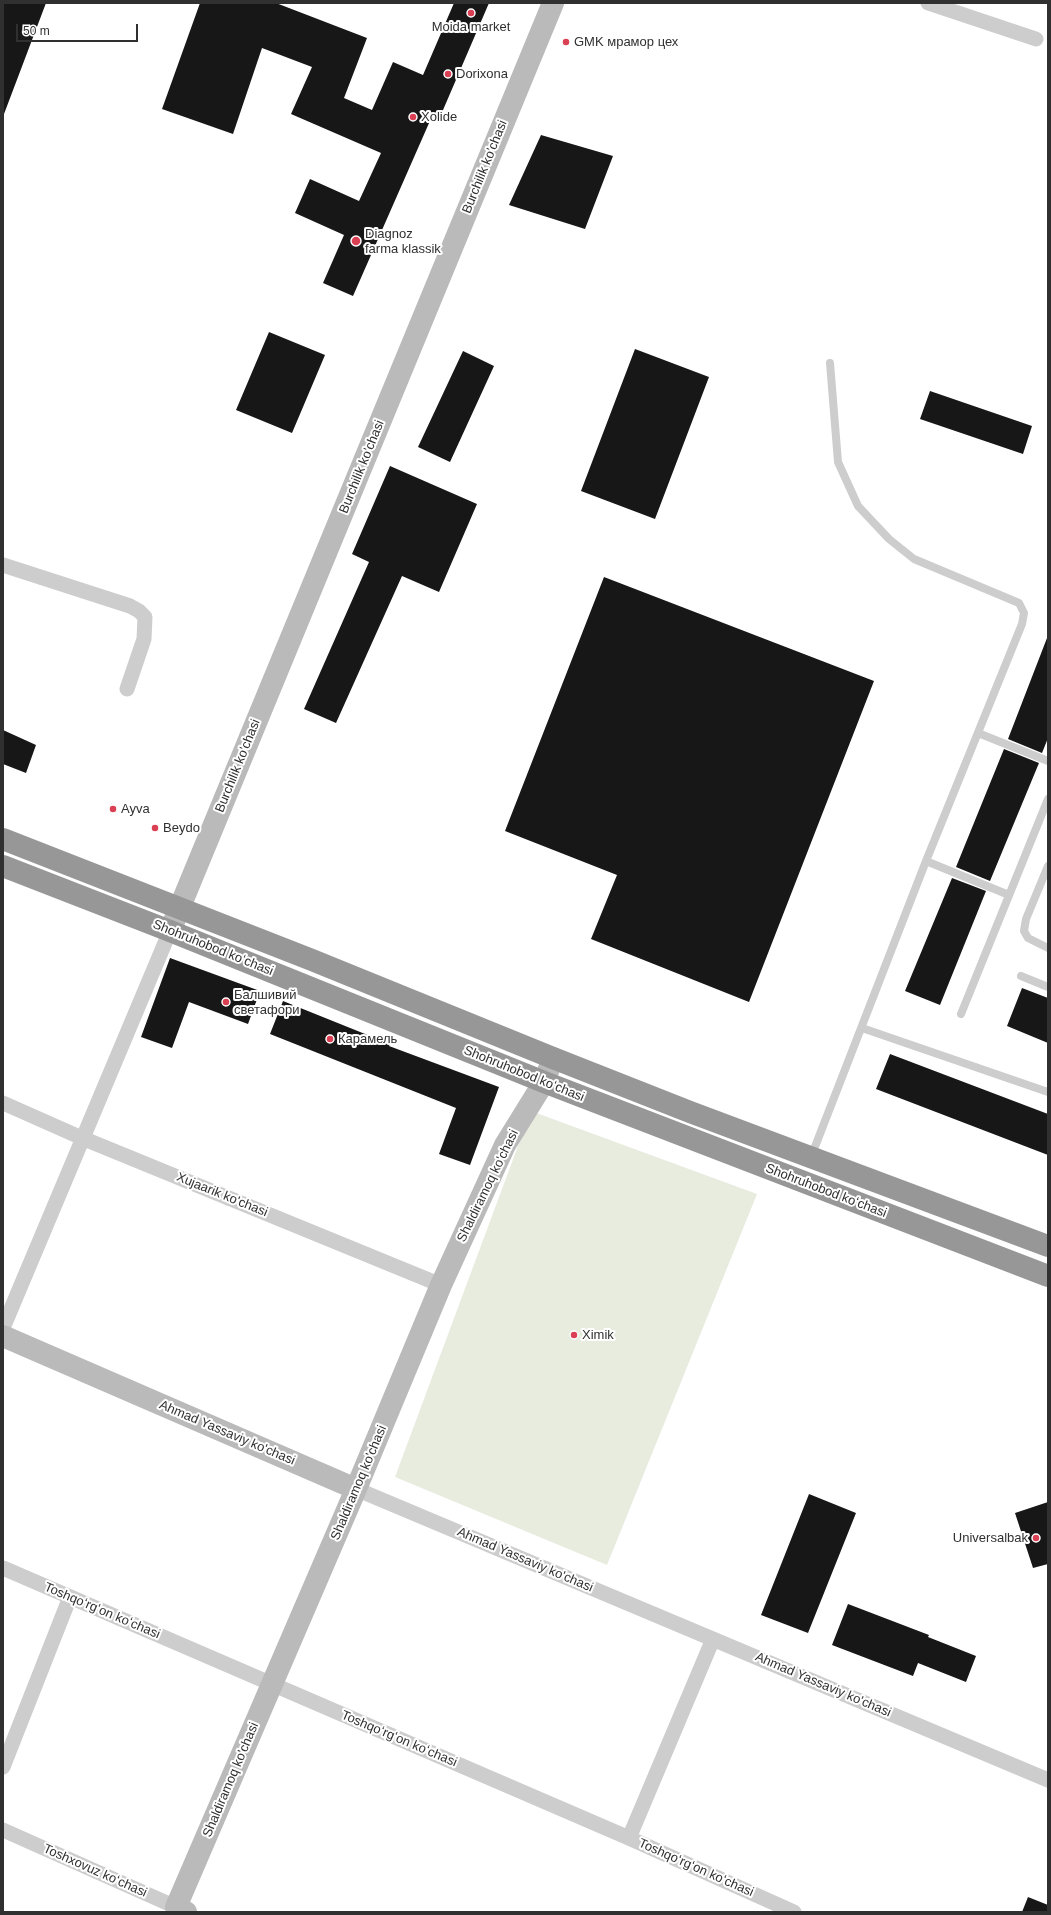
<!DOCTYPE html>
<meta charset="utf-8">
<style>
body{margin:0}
#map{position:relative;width:1051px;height:1915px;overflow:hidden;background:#fff;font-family:Arial,sans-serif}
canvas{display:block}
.frame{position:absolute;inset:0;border:4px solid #303030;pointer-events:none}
.scale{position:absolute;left:16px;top:24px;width:122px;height:18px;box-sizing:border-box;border:2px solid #303030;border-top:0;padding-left:5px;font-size:12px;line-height:14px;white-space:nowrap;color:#303030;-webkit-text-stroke:3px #fff;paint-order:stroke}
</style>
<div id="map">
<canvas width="1051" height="1915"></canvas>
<div class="frame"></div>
<div class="scale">50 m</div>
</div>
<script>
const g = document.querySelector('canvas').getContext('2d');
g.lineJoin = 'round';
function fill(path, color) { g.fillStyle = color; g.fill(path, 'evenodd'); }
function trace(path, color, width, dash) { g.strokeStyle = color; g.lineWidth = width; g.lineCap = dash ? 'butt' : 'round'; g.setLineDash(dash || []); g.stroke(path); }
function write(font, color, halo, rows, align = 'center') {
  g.font = font + ' Arial,sans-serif'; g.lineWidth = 4; g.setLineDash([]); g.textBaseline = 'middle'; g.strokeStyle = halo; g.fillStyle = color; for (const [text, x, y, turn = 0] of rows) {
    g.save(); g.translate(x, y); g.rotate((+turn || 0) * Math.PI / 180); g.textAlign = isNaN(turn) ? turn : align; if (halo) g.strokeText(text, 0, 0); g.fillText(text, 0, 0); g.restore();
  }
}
const green = new Path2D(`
 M531,1111L757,1194L607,1565L395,1477Z`);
const building = new Path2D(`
 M3,3H46L4,114H3Z
 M200,3H276L367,38L344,98L372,110L393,62L423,75L454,3H489L440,117L433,114L353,296L323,283L344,235L295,213L310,179L359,201L381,153L291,114L312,67L262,48L233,134L162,109Z
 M541,135L613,156L585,229L509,205Z
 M269,332L325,355L292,433L236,410Z
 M635,349L709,377L655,519L581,491Z
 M463,351L494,366L450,462L418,447Z
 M930,391L1032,426L1023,454L920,419Z
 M390,466L477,504L439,592L402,576L336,723L304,709L369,562L352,554Z
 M604,577L874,681L749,1002L591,939L617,875L505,831Z
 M1047,638L1048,738L1042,753L1008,739Z
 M3,730L36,745L26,773L3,764Z
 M1004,749L1039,763L990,881L956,867Z
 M952,878L986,891L940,1005L905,991Z
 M170,958L260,991L248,1024L189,1002L172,1048L141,1037Z
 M1022,988L1048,998V1043L1007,1026Z
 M283,1001L390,1044L389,1046L499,1087L470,1165L439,1154L456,1108L270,1034Z
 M890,1054L1048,1114V1155L876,1089Z
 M809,1494L856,1513L808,1633L761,1615Z
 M1048,1502V1564L1033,1568L1015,1513Z
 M848,1604L929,1635L928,1637L976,1656L966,1682L918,1663L913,1676L832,1645Z
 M1028,1897L1048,1905V1912H1022Z`);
const lane = new Path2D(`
 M978,733L1048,761
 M926,861L1009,895
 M1048,866L1026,919L1024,931L1028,938L1048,948
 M1021,976L1048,987
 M961,1014L1048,799
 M862,1028L1048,1092
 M811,1157L926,861L1022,624L1024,613L1019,603L914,559L889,539L858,506L838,462L830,363`);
const street = new Path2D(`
 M928,3L1036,39
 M3,565L130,606L139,611L145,617L144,639L127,689
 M3,1103L82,1138L441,1285
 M3,1328L170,931
 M356,1489L1048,1780
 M3,1568L629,1838L794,1912
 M3,1767L70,1597
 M3,1830L176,1907L174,1912
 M629,1838L713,1639`);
const secondary = new Path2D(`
 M170,931L553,3
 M3,1336L356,1489
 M186,1912L176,1907L356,1489L441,1285L505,1145L544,1082L553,1058`);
const highway = new Path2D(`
 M3,839L312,960L553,1058L690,1112L1048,1246
 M3,866L170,931L544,1082L1048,1276`);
const markers = [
 [471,13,4,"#da3f54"],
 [566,42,4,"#da3f54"],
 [448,74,4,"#da3f54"],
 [413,117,4,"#da3f54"],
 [356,241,5,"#da3f54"],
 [113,809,4,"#da3f54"],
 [155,828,4,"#da3f54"],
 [226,1002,4,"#da3f54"],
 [330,1039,4,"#da3f54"],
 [574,1335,4,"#da3f54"],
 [1036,1538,4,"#da3f54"]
];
const poiNames = [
 ["Moida market",471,27,"center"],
 ["GMK мрамор цех",574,42],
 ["Dorixona",456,74],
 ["Xolide",421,117],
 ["Diagnoz",365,234],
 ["farma klassik",365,249],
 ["Ayva",121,809],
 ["Beydo",163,828],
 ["Балшивий",234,995],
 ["светафори",234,1010],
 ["Карамель",338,1039],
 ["Ximik",582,1335],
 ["Universalbak",1028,1538,"right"]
];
const streetNames = [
 ["Burchilik ko'chasi",485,167,-68],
 ["Burchilik ko'chasi",362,467,-68],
 ["Burchilik ko'chasi",238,766,-68],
 ["Shohruhobod koʻchasi",213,948,22],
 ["Shohruhobod koʻchasi",524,1074,22],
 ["Shaldiramoq ko'chasi",488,1186,-64],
 ["Shohruhobod koʻchasi",826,1191,21],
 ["Xujaarik ko'chasi",222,1195,22],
 ["Ahmad Yassaviy ko'chasi",227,1433,23],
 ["Shaldiramoq ko'chasi",359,1483,-67],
 ["Ahmad Yassaviy ko'chasi",525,1560,23],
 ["Toshqoʻrgʻon koʻchasi",102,1611,23],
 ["Ahmad Yassaviy ko'chasi",823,1685,23],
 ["Toshqoʻrgʻon koʻchasi",399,1739,23],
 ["Shaldiramoq ko'chasi",231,1780,-67],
 ["Toshqoʻrgʻon koʻchasi",696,1868,24],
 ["Toshxovuz koʻchasi",95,1871,24]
];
fill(green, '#e7ecdf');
fill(building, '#171717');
trace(lane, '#cdcdcd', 8);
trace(street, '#cdcdcd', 15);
trace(secondary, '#bababa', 22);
trace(highway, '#979797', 22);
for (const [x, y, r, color] of markers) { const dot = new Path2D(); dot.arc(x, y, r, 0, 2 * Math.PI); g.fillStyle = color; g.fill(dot); trace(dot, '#fff', 1.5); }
write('13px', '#303030', '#fff', poiNames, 'left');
write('13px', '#303030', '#fff', streetNames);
</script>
